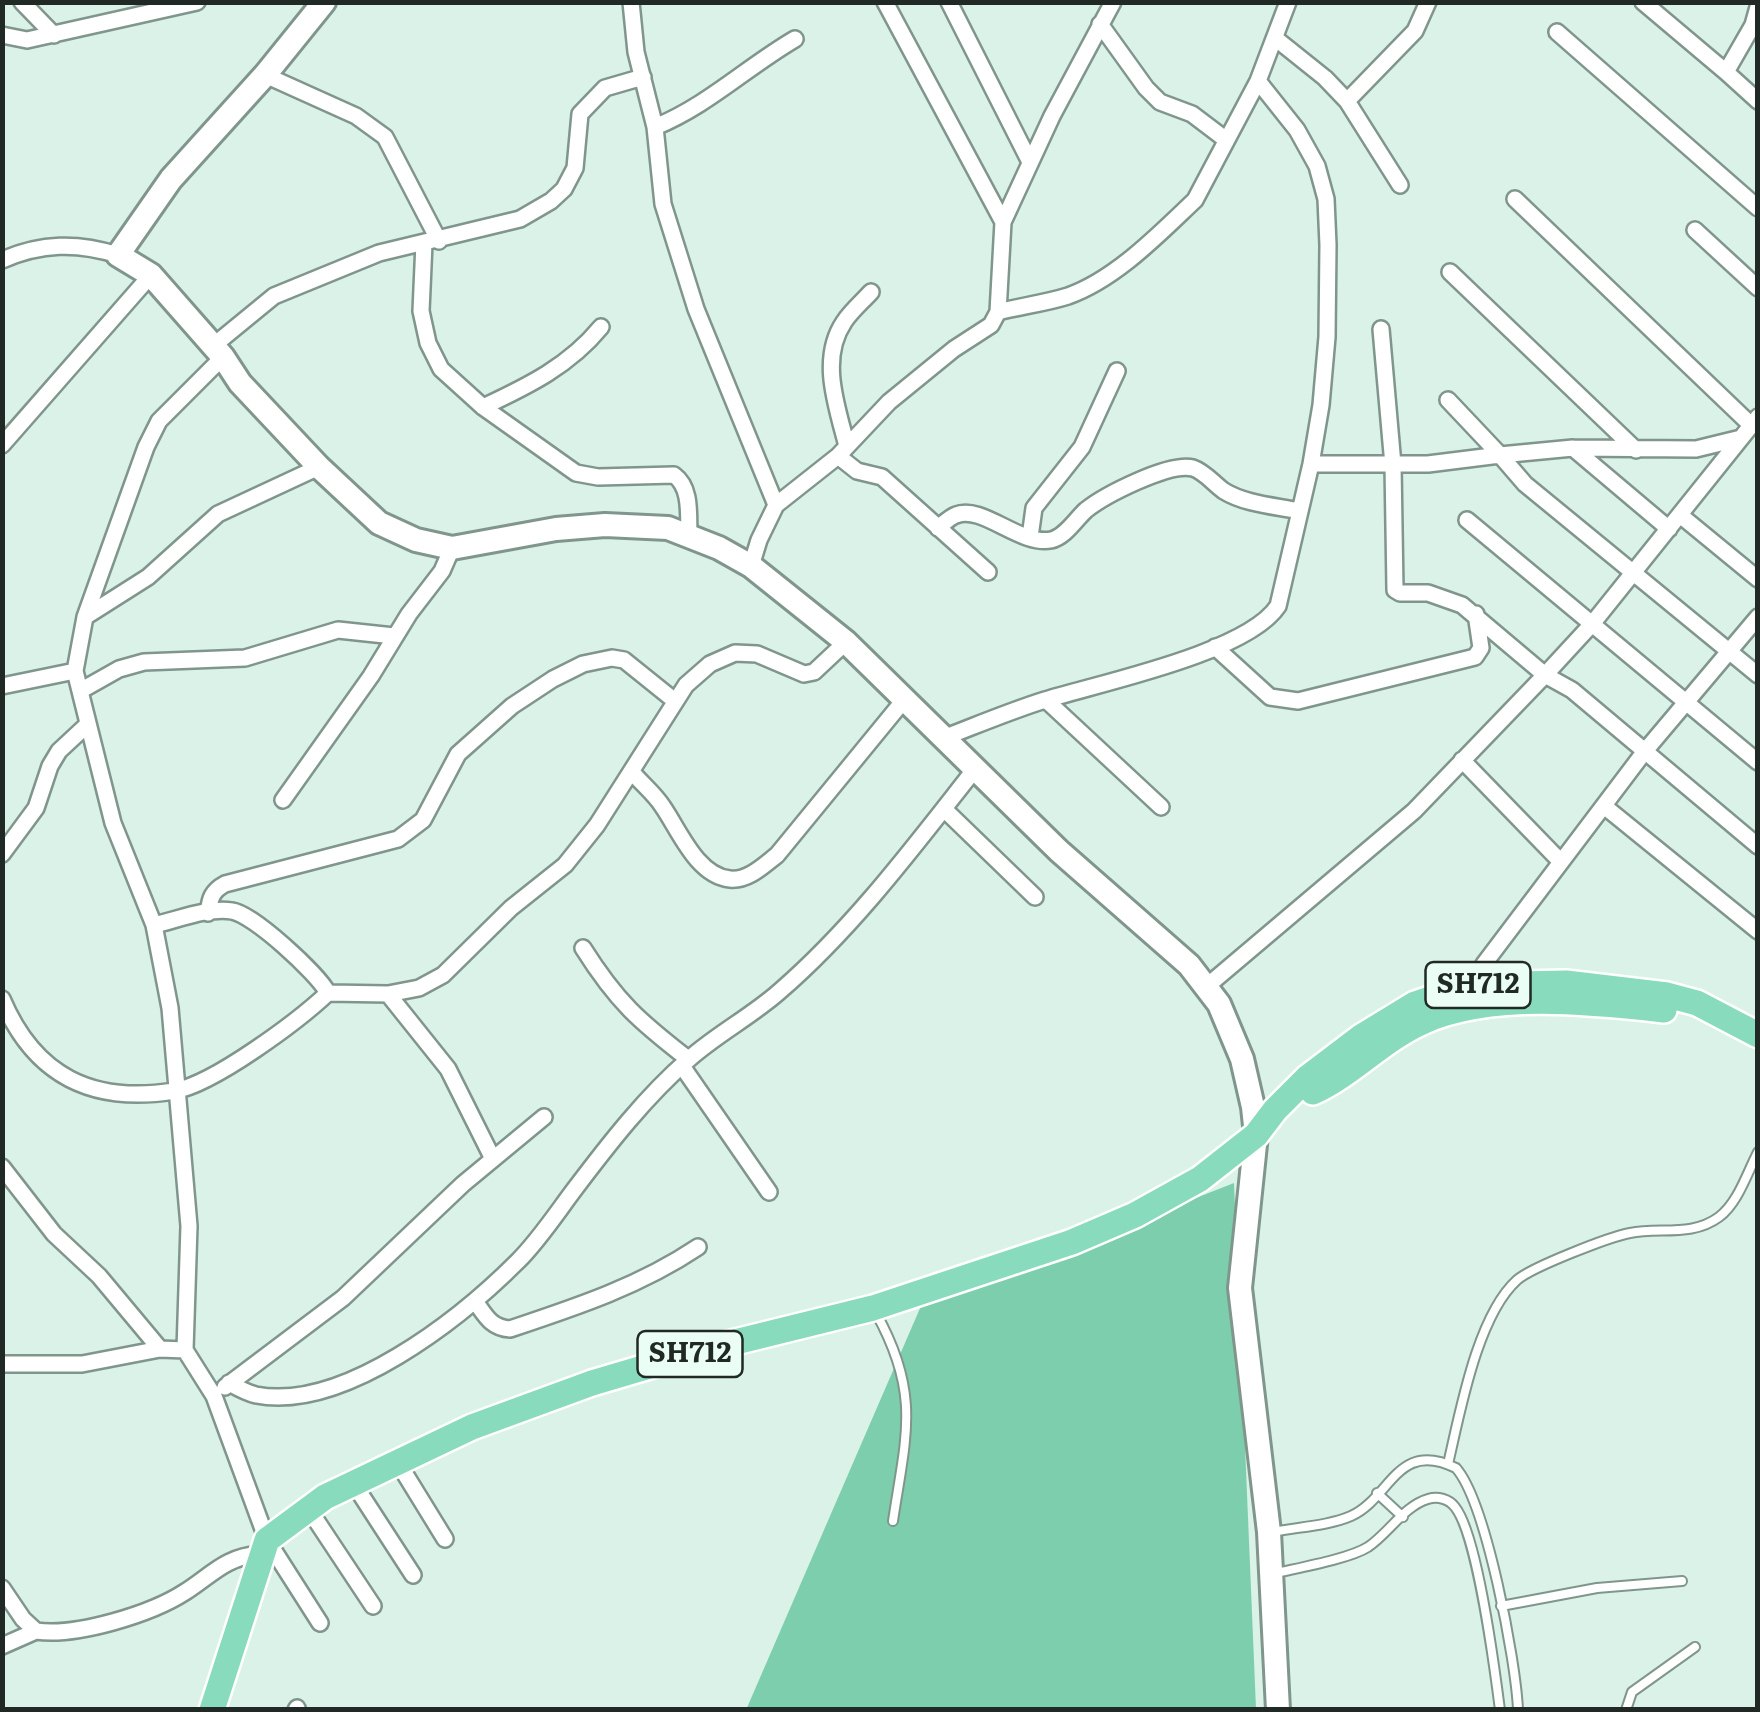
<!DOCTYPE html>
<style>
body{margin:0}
#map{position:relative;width:1760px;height:1712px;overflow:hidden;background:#daf2e7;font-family:Literata,serif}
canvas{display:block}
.frame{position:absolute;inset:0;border:5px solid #202925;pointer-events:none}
</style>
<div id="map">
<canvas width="1760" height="1712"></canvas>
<div class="frame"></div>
</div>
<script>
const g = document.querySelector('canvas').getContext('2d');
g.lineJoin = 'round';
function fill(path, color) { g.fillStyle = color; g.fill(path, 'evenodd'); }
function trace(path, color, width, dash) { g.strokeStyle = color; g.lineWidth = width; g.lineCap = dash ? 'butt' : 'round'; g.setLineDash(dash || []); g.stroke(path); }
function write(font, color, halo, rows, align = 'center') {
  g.font = font + ' Literata,serif'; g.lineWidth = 10; g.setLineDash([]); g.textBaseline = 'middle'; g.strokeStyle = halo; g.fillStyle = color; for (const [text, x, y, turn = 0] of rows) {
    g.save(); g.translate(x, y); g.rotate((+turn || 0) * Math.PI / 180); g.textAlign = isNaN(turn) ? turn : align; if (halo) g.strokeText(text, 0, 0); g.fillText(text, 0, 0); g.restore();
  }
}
const green = new Path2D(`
 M1234,1183L1256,1709L746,1710L921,1306Z`);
const lane = new Path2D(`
 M876,1313C921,1394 906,1435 893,1521
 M1448,1464C1460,1413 1477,1316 1517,1280C1532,1267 1609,1237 1630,1233C1660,1227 1692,1237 1719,1217C1738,1203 1747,1173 1758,1152
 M1377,1493L1403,1517
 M1273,1532C1297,1527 1328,1526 1351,1516C1391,1498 1397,1439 1456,1468C1486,1502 1516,1661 1518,1710
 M1272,1574C1297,1568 1349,1559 1368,1547C1389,1533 1404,1506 1428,1499C1438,1496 1449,1499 1455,1507C1477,1534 1495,1671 1500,1710
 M1501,1606L1597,1588L1682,1581
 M1626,1710L1632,1692L1695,1647`);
const street = new Path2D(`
 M22,2L54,35
 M631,2L636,52L655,127L663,204L696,309L776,505L759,540L751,566
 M885,2L1003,222
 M949,2L1030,162
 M1643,2L1726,72
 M1758,7L1753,25L1726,72L1758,101
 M1100,24L1146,88L1160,102L1192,114L1225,139
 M1557,32L1758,208
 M2,35L27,40L197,2
 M1275,38L1325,78L1347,101L1400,185
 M265,75L356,116L385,137L439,241
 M1347,101L1415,31L1428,2
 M655,127C707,106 747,67 795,39
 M1515,199L1751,425
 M1695,230L1758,288
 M424,243L421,311L428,343L441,369L483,407L576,473L598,477L674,475C692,488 688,516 689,536
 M2,260C41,243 77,242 118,255
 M1450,272L1636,450
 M998,312C1021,306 1046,303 1068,296C1116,279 1159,234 1195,200L1258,81
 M1381,329L1393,465L1395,590L1400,593H1428L1462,605L1545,675L1572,690L1758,846
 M213,346L274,296L379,253L520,219L551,201L564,189L575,168L580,114L605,88L643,77
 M223,357L159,421L146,447L85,617L75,671L113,823L154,925L170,1008L189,1226L185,1350L214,1396L267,1540L320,1623
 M483,407C528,386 569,366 601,327
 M1741,438L1696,449L1573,448L1500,455L1525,484L1758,675
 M2,445L151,275
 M847,446C837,407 819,359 844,322C851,311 862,302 871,292
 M1573,448L1669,529
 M838,456L857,471L882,477L988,572
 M1311,464H1428L1500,455L1448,400
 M776,505L838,456L889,402L954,349L991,325L998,312L1003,222L1052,116L1113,2
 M1680,515L1758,579
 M1467,520L1758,762
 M938,528C943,524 950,517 956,515C982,504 1020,546 1051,540C1065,537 1076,519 1086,510C1105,495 1169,462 1193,468C1205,472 1214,484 1224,491C1245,504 1275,506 1299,511
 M1030,537L1034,508L1082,447L1117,371
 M85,617L148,577L218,514L319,467
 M1215,647L1270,697L1298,701L1475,657L1481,648L1476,614
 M2,686L75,671
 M80,691L119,669L144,662L245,658L338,630L394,636
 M1046,700L1161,807
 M943,738C977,725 1010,711 1045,700C1100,683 1247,653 1278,606L1311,464L1321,405L1327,337L1328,245L1326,199L1317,166L1297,130L1258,81L1288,2
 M1462,760L1561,862
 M632,772C642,784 655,794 663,807C679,830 697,876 730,879C748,881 764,865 777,855L904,700
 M283,800L371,676L409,614L442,571L452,548
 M1604,806L1758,931
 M944,809L1035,897
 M2,854L36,808L50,766L59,751L88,724
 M208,913C210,898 212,891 225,884L398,839L423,820L458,754L512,706L553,679L583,664L612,658L624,660L675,701
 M154,925C177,920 208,907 232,911C253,914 317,973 328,993L388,994L419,988L443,975L511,908L565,865L597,825L686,685L710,664L735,653L757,654L804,674L814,672L846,642
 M583,948C617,1002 639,1021 688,1059
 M1206,987L1414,811L1545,675L1592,624L1758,417
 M1471,989L1484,964L1645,751L1758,617
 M388,994L448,1069L493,1159
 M2,999C35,1077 93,1104 174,1091C214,1084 298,1021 328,993
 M682,1066L769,1192
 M2,1167L54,1234L99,1276L160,1349L185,1350
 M475,1301C485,1315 491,1328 510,1329C576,1307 640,1286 698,1247
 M2,1364H82L160,1349
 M229,1383C238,1388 247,1393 256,1395C343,1412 460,1319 518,1261C539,1240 556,1214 574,1190C608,1145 646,1096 689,1059C717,1034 752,1016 780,991C854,927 915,845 975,769
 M225,1387L343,1298L463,1184L544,1117
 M397,1461L445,1539
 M352,1481L413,1575
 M308,1508L373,1606
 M2,1588L23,1619L36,1631C76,1637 151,1614 185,1592C213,1574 225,1557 260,1554
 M2,1646L36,1631
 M296,1710L297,1708`);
const secondary = new Path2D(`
 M324,2L265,75L171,179L118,255L151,275L223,357L240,383L319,467L379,523L416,540L452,548L556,529L605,525L668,528L719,548L751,566L846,642L1059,851L1189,965L1219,1004L1242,1059L1253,1107L1256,1135L1240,1288L1269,1532L1278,1710`);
const primary = new Path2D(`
 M1313,1092C1352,1074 1382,1040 1422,1022C1490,991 1591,1002 1664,1010
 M212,1710L267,1540L325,1497L472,1427L592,1383L707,1349L873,1308L1072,1242L1135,1215L1200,1179L1256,1135L1275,1110L1307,1078L1361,1037L1415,1004L1471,985L1566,983L1667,995L1697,1003L1758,1035`);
const shields = [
 [1478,985,105],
 [690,1354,105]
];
const shieldNames = [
 ["SH712",1478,985],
 ["SH712",690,1354]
];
fill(green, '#7dceac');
trace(lane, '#80968c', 12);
trace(street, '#80968c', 20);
trace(secondary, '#80968c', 28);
trace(primary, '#fff', 30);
trace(lane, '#fff', 8);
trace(street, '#fff', 15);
trace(secondary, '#fff', 22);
trace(primary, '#89dbbe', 25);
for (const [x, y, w] of shields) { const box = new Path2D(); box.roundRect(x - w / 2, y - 23, w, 46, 8); g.fillStyle = '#ebfef5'; g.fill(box); trace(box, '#202925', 2.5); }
write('bold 28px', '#202925', null, shieldNames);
</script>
